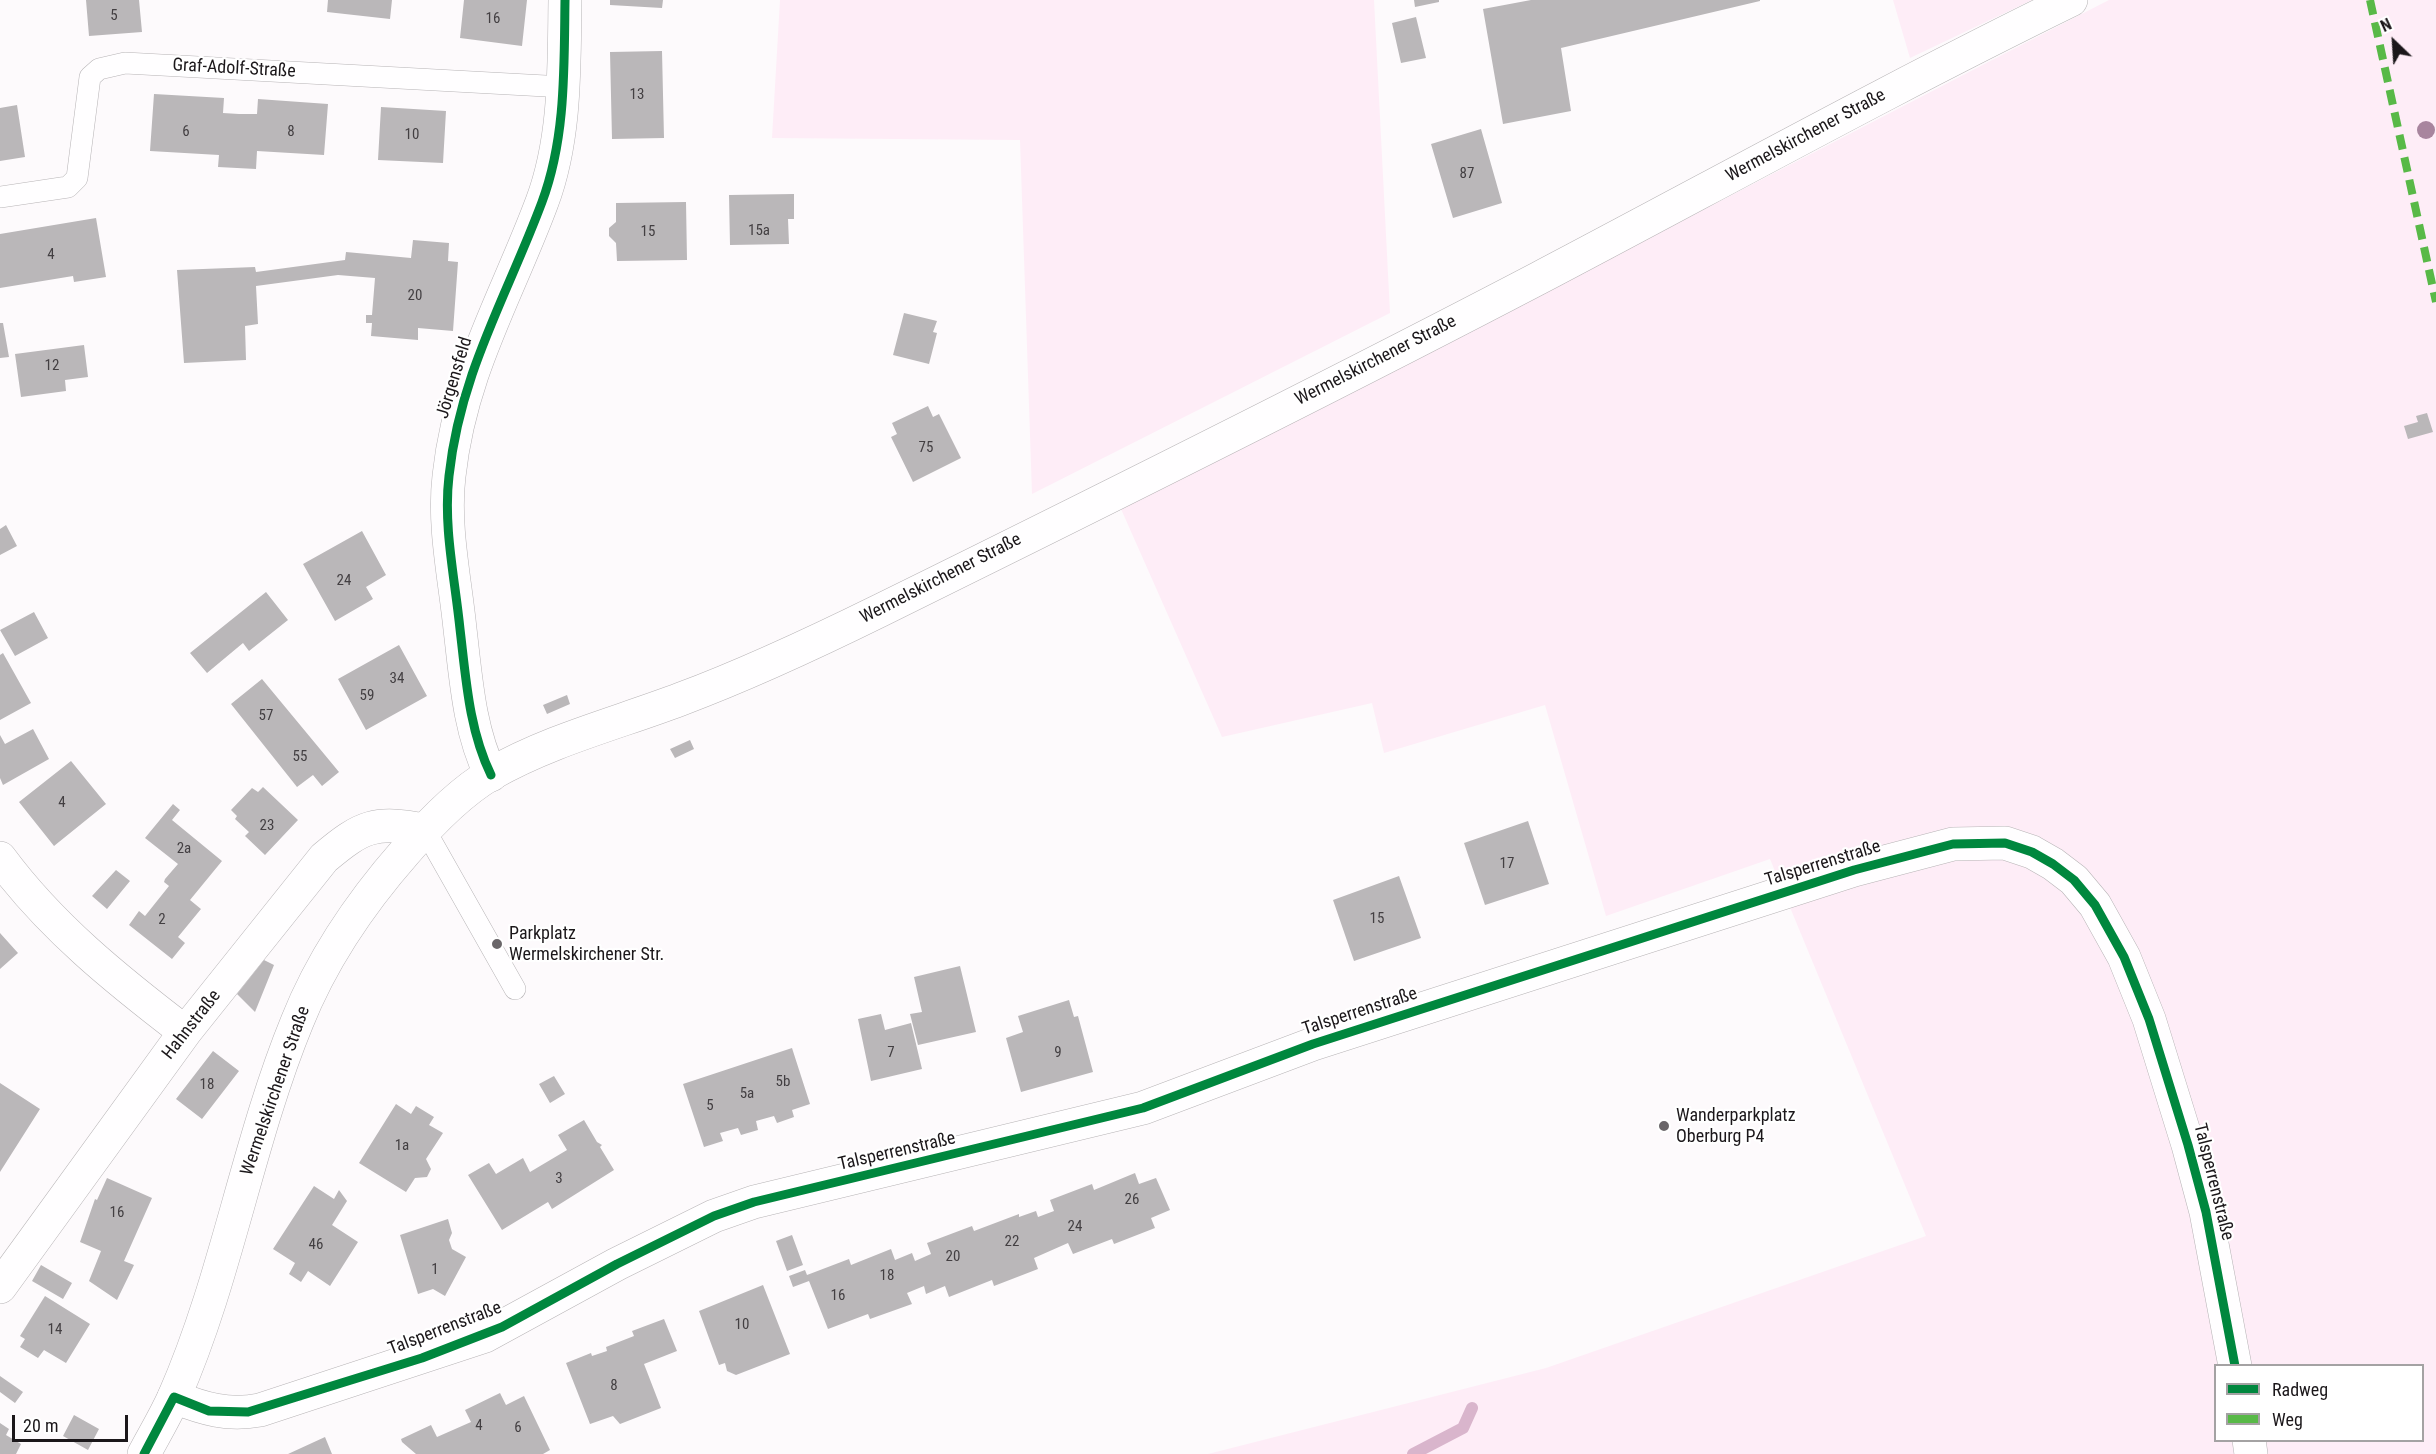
<!DOCTYPE html>
<meta charset="utf-8">
<style>
body{margin:0}
#map{position:relative;width:2436px;height:1454px;overflow:hidden;background:#fdfafc;font-family:"Roboto Condensed",sans-serif}
canvas{display:block}
.legend{position:absolute;left:2214px;top:1364px;width:210px;height:78px;box-sizing:border-box;background:#fff;border:2px solid #a4a2a3;margin:0;padding:8px 10px;list-style:none;font-size:18px;color:#1b171a}
.legend li{display:flex;align-items:center;gap:12px;height:30px}
.legend b{width:30px;border:2px solid #a4a2a3}
.north{position:absolute;left:2364px;top:12px;width:60px;height:60px;-webkit-text-stroke:4px #fff;paint-order:stroke;rotate:335deg;font-size:16px;font-weight:700;line-height:24px;text-align:center;color:#1b171a}
.north::after{content:'';display:block;margin:auto;width:21px;height:27px;background:#1b171a;clip-path:polygon(50% 0,100% 100%,50% 72%,0 100%)}
.scale{position:absolute;left:12px;top:1415px;width:116px;height:27px;box-sizing:border-box;border:3px solid #1b171a;border-top:0;padding-left:8px;font-size:18px;line-height:21px;white-space:nowrap;color:#1b171a;-webkit-text-stroke:4px #fff;paint-order:stroke}
</style>
<div id="map">
<canvas width="2436" height="1454"></canvas>
<ul class="legend">
<li><b style="height:8px;background:#00873e"></b>Radweg</li>
<li><b style="height:8px;background:#58b947"></b>Weg</li>
</ul>
<div class="north">N</div>
<div class="scale">20 m</div>
</div>
<script>
const g = document.querySelector('canvas').getContext('2d');
g.lineJoin = 'round';
function fill(path, color) { g.fillStyle = color; g.fill(path, 'evenodd'); }
function trace(path, color, width, dash) { g.strokeStyle = color; g.lineWidth = width; g.lineCap = dash ? 'butt' : 'round'; g.setLineDash(dash || []); g.stroke(path); }
function write(font, color, halo, rows, align = 'center') {
  g.font = font + ' "Roboto Condensed",sans-serif'; g.lineWidth = 4.5; g.setLineDash([]); g.textBaseline = 'middle'; g.strokeStyle = halo; g.fillStyle = color; for (const [text, x, y, turn = 0] of rows) {
    g.save(); g.translate(x, y); g.rotate((+turn || 0) * Math.PI / 180); g.textAlign = isNaN(turn) ? turn : align; if (halo) g.strokeText(text, 0, 0); g.fillText(text, 0, 0); g.restore();
  }
}
const green = new Path2D(`
 M780,0H1374L1390,313L1032,494L1020,140L772,138Z
 M1893,0H2032L1910,58Z
 M2109,0H2436V1454H1208L1546,1368L1926,1236L1770,859L1606,916L1545,705L1384,753L1372,703L1222,737L1121,509C1452,343 1779,169 2109,0ZM2216,1366H2422V1440H2216Z`);
const stream = new Path2D(`
 M1413,1454L1463,1428L1472,1408`);
const building = new Path2D(`
 M86,0H139L142,32L89,36Z
 M328,0H392L390,19L327,12Z
 M464,0H527L522,46L460,38Z
 M610,0H663L662,8L610,5Z
 M1414,0H1439V2L1415,7Z
 M1531,0H1760V1L1561,48L1571,111L1503,124L1483,9Z
 M1416,17L1426,58L1401,63L1392,23Z
 M662,51L664,138L612,139L610,52Z
 M154,94L224,98L223,113L239,114H257L258,99L328,104L324,155L257,151L256,169L218,167L219,155L150,151Z
 M17,105L25,157L0,161V108Z
 M381,107L446,111L443,163L378,160Z
 M1481,129L1502,203L1453,218L1431,144Z
 M794,194V219H788L789,244L730,245L729,195Z
 M686,202L687,260L617,261L616,243L609,236V228L616,222V203Z
 M96,218L106,277L74,282L73,276L0,288V234Z
 M413,240L449,243L448,261L458,262L453,331L418,328V340L371,336L372,323H366V315H372L375,278L338,275L256,286L258,324L245,326L246,360L184,363L177,270L255,267L256,272L345,260L346,252L411,258Z
 M904,313L937,321L933,332L937,333L929,364L893,355Z
 M0,323H3L9,357L0,358Z
 M84,345L88,377L65,380L66,391L21,397L15,354Z
 M928,406L933,417L939,414L961,458L913,482L891,437L897,434L892,423Z
 M2427,413L2433,432L2408,439L2404,426L2418,422L2416,416Z
 M6,525L17,546L0,555V529Z
 M362,531L386,575L366,587L373,599L335,621L303,564Z
 M266,592L288,620L249,651L243,643L207,673L190,653Z
 M34,612L48,638L15,656L0,630Z
 M399,645L427,696L366,730L338,679Z
 M3,653L31,703L0,720V655Z
 M262,679L339,772L322,786L313,775L297,787L231,704Z
 M567,695L570,704L547,714L543,705Z
 M33,729L49,759L3,785L0,778V735L5,744Z
 M690,740L694,749L675,758L670,749Z
 M71,761L106,804L54,846L19,802Z
 M263,787L298,820L265,855L245,836L249,832L235,819L237,816L231,810L252,788L258,792Z
 M173,804L180,810L172,820L222,861L190,900L201,909L178,937L185,943L172,959L129,925L139,911L145,916L169,886L164,882L165,879L178,864L145,838Z
 M1528,821L1549,884L1485,905L1464,843Z
 M116,870L130,881L107,909L92,896Z
 M1399,876L1421,938L1354,961L1333,900Z
 M0,933L18,953L0,969Z
 M264,960L274,965L255,1012L237,994Z
 M960,966L976,1032L918,1045L910,1014L922,1012L914,977Z
 M1069,1000L1074,1017L1078,1016L1093,1072L1021,1092L1006,1038L1023,1032L1018,1016Z
 M881,1014L885,1030L911,1023L922,1069L871,1081L858,1019Z
 M792,1048L810,1104L792,1110L794,1117L777,1123L774,1116L756,1121L758,1130L741,1135L738,1128L720,1133L723,1141L704,1147L683,1084Z
 M213,1051L239,1071L202,1119L176,1099Z
 M554,1076L565,1094L550,1103L539,1084Z
 M0,1083L40,1109L0,1172Z
 M396,1104L411,1114L416,1106L434,1117L429,1125L443,1133L426,1159L431,1169L427,1177L415,1178L406,1192L359,1163Z
 M584,1120L597,1142L602,1145L600,1147L614,1170L552,1209L548,1202L502,1230L468,1175L489,1163L496,1174L523,1158L530,1172L567,1150L558,1135Z
 M1135,1173L1139,1184L1156,1178L1170,1210L1151,1218L1155,1228L1114,1244L1112,1239L1073,1254L1068,1243L1034,1258L1038,1269L994,1286L992,1280L949,1297L945,1286L926,1294L924,1286L907,1293L912,1304L870,1319L868,1314L828,1329L809,1281L793,1287L789,1276L805,1270L807,1275L849,1259L851,1265L891,1249L895,1260L912,1253L915,1261L931,1254L927,1243L972,1226L974,1231L1019,1214V1217L1036,1211L1038,1217L1054,1211L1050,1200L1092,1184L1094,1190Z
 M107,1178L152,1198L124,1261L134,1265L117,1300L89,1281L101,1251L80,1242L95,1199L97,1200Z
 M314,1186L334,1199L339,1190L347,1201L332,1225L358,1242L330,1286L308,1271L301,1282L289,1274L295,1263L273,1249Z
 M448,1219L452,1233L449,1240L452,1249L466,1257L445,1296L433,1289L418,1294L400,1235Z
 M792,1235L803,1265L787,1271L776,1241Z
 M41,1265L72,1283L63,1299L32,1281Z
 M763,1285L790,1354L736,1375L727,1371L725,1363L719,1365L699,1311Z
 M45,1296L90,1324L66,1363L44,1350L38,1358L20,1347L25,1339L20,1336Z
 M664,1319L677,1351L644,1364L661,1408L620,1424L613,1416L590,1424L566,1363L591,1353L592,1356L607,1351L606,1347L634,1336L632,1331Z
 M0,1376L23,1392L15,1403L0,1392Z
 M500,1393L506,1405L524,1396L550,1450L543,1454H416L402,1442L401,1439L431,1425L437,1437L471,1422L465,1410Z
 M74,1415L99,1429L88,1450L63,1436Z
 M0,1423L9,1429L6,1435L21,1444L16,1454H0Z
 M325,1437L332,1454H288Z`);
const service = new Path2D(`
 M0,197L68,187L77,178L90,77L99,69L125,63L564,87
 M425,830L515,989`);
const minor = new Path2D(`
 M491,775C469,730 466,679 460,629C455,579 443,526 449,476C460,373 507,296 542,202C566,138 564,67 565,0
 M0,858C51,927 117,980 185,1032
 M0,1287L185,1032L324,858C363,825 375,821 425,830
 M174,1397C204,1409 228,1416 260,1410L485,1336L617,1264L714,1216L754,1202L1143,1108L1313,1044L1854,870L1953,844L2005,843L2032,852L2053,864L2074,880L2095,905L2124,957L2149,1019L2188,1145L2206,1212L2235,1366
 M2249,1440L2251,1454`);
const secondary = new Path2D(`
 M144,1454C154,1435 165,1417 174,1397C227,1277 247,1144 297,1022C322,959 362,901 406,851C431,822 459,793 491,774C550,740 618,723 681,699C748,674 814,643 879,611C1100,502 1321,392 1539,278C1716,185 1891,88 2071,0`);
const quiet = new Path2D(`
 M2370,0L2436,302`);
const cycleway = new Path2D(`
 M491,775C469,730 466,679 460,629C455,579 443,526 449,476C460,373 507,296 542,202C566,138 564,67 565,0
 M144,1454L174,1397L209,1411L248,1412L422,1358L502,1327L617,1264L714,1216L754,1202L1143,1108L1313,1044L1854,870L1953,844L2005,843L2032,852L2053,864L2074,880L2095,905L2124,957L2149,1019L2188,1145L2206,1212L2235,1366`);
const trees = [
 [2426,130]
];
const markers = [
 [497,944,6,"#6a6669"],
 [1664,1126,6,"#6a6669"]
];
const numberNames = [
 ["5",114,16],
 ["16",493,19],
 ["13",637,95],
 ["6",186,132],
 ["8",291,132],
 ["10",412,135],
 ["87",1467,174],
 ["15a",759,231],
 ["15",648,232],
 ["4",51,255],
 ["20",415,296],
 ["12",52,366],
 ["75",926,448],
 ["24",344,581],
 ["34",397,679],
 ["59",367,696],
 ["57",266,716],
 ["55",300,757],
 ["4",62,803],
 ["23",267,826],
 ["2a",184,849],
 ["17",1507,864],
 ["15",1377,919],
 ["2",162,920],
 ["7",891,1053],
 ["9",1058,1053],
 ["5b",783,1082],
 ["18",207,1085],
 ["5a",747,1094],
 ["5",710,1106],
 ["1a",402,1146],
 ["3",559,1179],
 ["26",1132,1200],
 ["16",117,1213],
 ["24",1075,1227],
 ["22",1012,1242],
 ["46",316,1245],
 ["20",953,1257],
 ["1",435,1270],
 ["18",887,1276],
 ["16",838,1296],
 ["10",742,1325],
 ["14",55,1330],
 ["8",614,1386],
 ["4",479,1426],
 ["6",518,1428]
];
const streetNames = [
 ["Graf-Adolf-Straße",234,69,3],
 ["Wermelskirchener Straße",1806,136,-28],
 ["Wermelskirchener Straße",1376,361,-27],
 ["Jörgensfeld",455,378,-73],
 ["Wermelskirchener Straße",941,579,-27],
 ["Talsperrenstraße",1823,864,-17],
 ["Talsperrenstraße",1360,1012,-18],
 ["Hahnstraße",192,1025,-52],
 ["Wermelskirchener Straße",276,1091,-71],
 ["Talsperrenstraße",897,1152,-13],
 ["Talsperrenstraße",2213,1182,76],
 ["Talsperrenstraße",445,1329,-21]
];
const poiNames = [
 ["Parkplatz",509,934],
 ["Wermelskirchener Str.",509,955],
 ["Wanderparkplatz",1676,1116],
 ["Oberburg P4",1676,1137]
];
fill(green, '#feedf7');
trace(stream, '#d9b5cc', 12);
fill(building, '#bab7b9');
trace(service, '#b7b4b6', 22);
trace(minor, '#b7b4b6', 34);
trace(secondary, '#b7b4b6', 34);
trace(service, '#fffeff', 21);
trace(minor, '#fffeff', 33);
trace(secondary, '#fffeff', 33);
trace(quiet, '#58b947', 8, [15, 8]);
trace(cycleway, '#00873e', 9);
g.fillStyle = '#a8859e';
for (const [x, y] of trees) { g.beginPath(); g.arc(x, y, 9, 0, 2 * Math.PI); g.fill(); }
for (const [x, y, r, color] of markers) { const dot = new Path2D(); dot.arc(x, y, r, 0, 2 * Math.PI); g.fillStyle = color; g.fill(dot); trace(dot, '#fff', 2); }
write('15px', '#433f42', null, numberNames);
write('18px', '#1b171a', '#fff', streetNames);
write('18px', '#1b171a', '#fff', poiNames, 'left');
</script>
